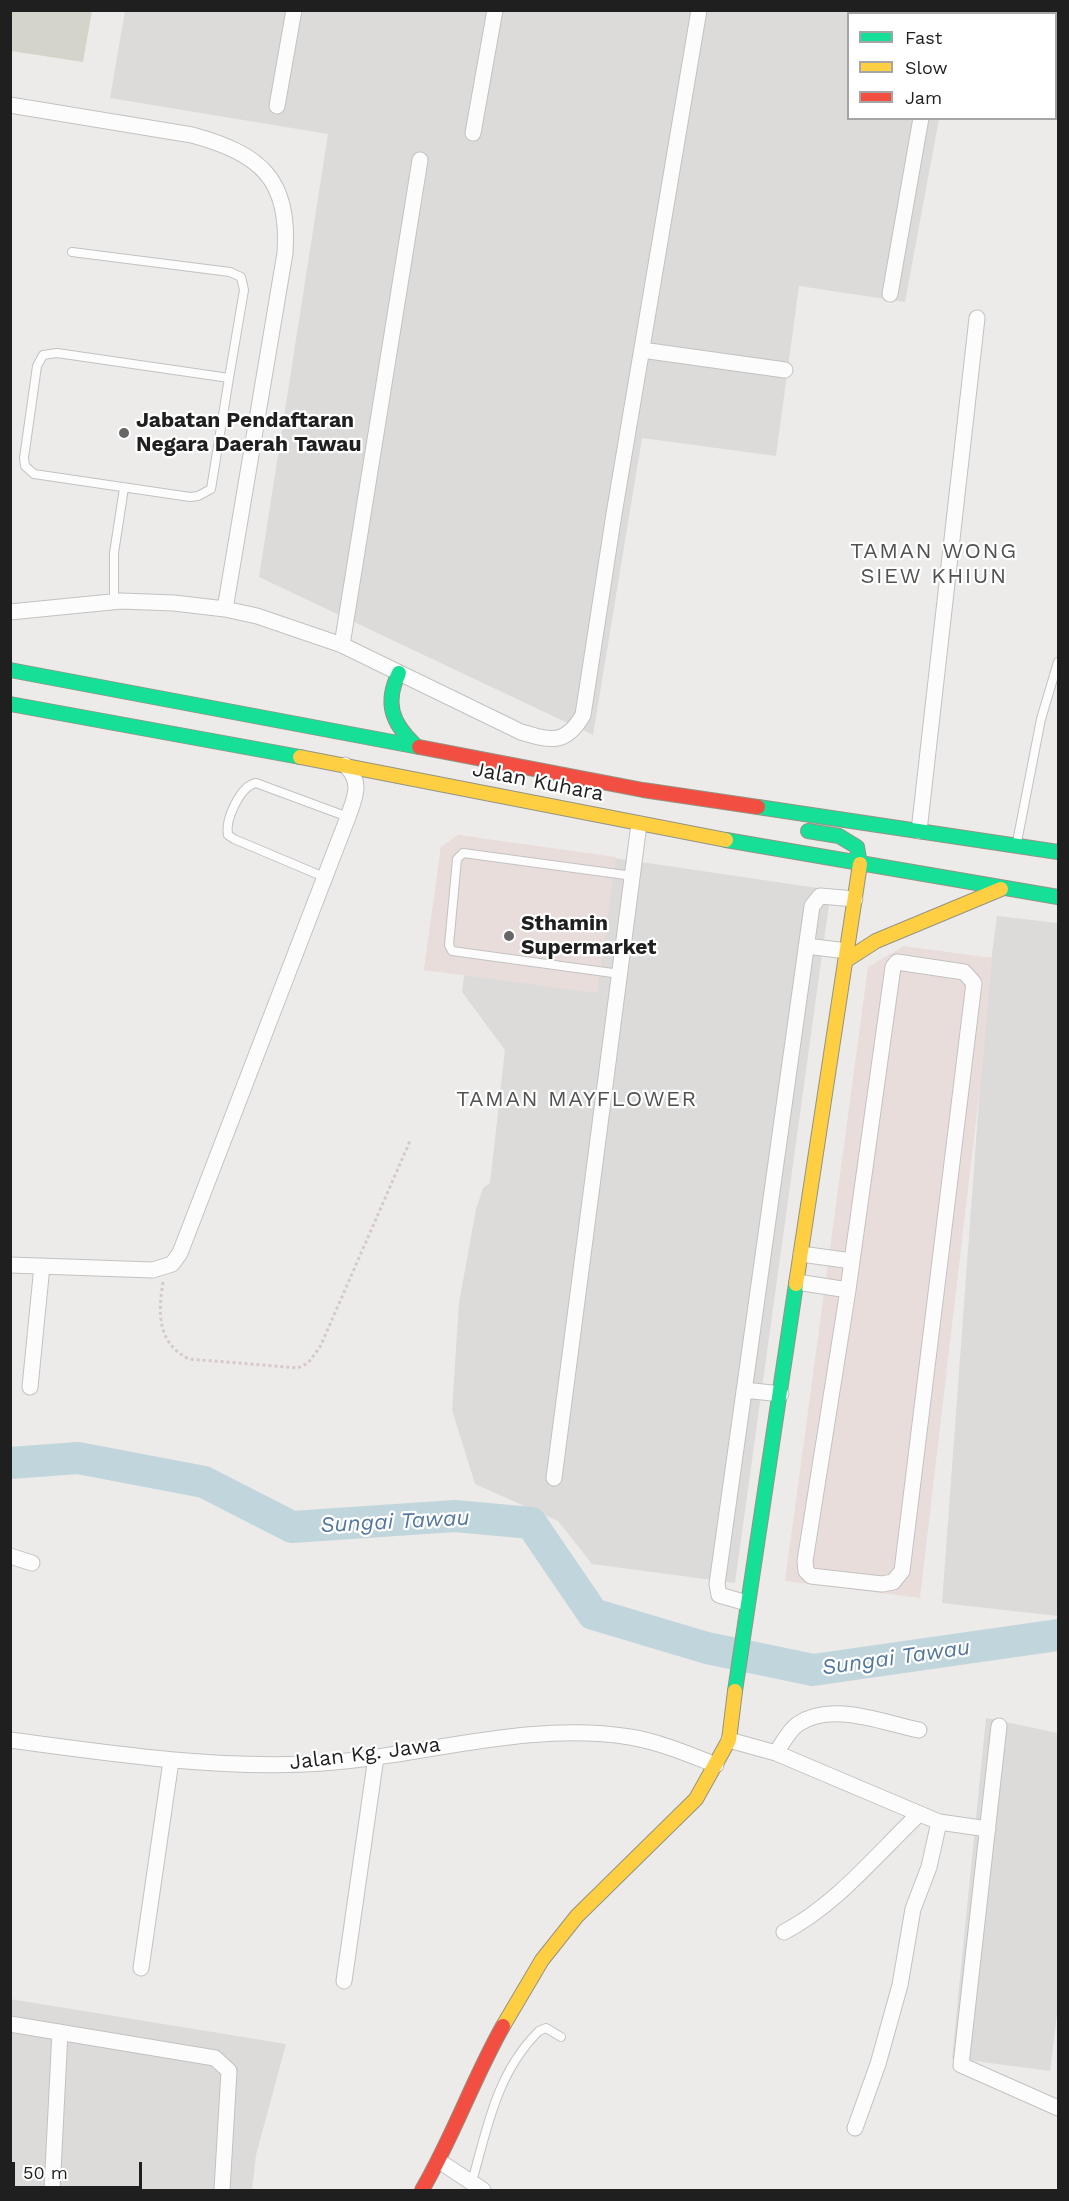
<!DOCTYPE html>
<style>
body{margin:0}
#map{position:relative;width:1069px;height:2201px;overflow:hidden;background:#edebe9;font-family:"Work Sans",sans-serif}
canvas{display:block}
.frame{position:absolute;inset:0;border:12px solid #1f1f1f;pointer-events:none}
.legend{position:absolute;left:847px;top:12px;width:210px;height:108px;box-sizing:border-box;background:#fff;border:2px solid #a5a5a5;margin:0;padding:8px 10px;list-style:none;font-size:18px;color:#1f1f1f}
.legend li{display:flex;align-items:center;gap:12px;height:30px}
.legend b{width:30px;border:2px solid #a5a5a5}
.scale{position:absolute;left:12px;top:2162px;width:130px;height:27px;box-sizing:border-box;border:3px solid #1f1f1f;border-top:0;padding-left:8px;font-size:18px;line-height:21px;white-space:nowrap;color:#1f1f1f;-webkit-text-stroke:4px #fff;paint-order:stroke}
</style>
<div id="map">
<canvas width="1069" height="2201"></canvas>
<div class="frame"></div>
<ul class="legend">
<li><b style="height:8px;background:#16e098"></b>Fast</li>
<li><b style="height:8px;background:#ffcf43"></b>Slow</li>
<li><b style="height:8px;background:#f24e42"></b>Jam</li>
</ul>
<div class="scale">50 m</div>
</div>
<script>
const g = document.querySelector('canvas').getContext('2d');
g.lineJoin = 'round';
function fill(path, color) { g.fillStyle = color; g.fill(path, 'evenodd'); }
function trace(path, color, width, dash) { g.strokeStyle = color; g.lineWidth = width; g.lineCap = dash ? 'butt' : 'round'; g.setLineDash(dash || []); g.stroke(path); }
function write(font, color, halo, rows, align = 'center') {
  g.font = font + ' "Work Sans",sans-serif'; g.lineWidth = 4.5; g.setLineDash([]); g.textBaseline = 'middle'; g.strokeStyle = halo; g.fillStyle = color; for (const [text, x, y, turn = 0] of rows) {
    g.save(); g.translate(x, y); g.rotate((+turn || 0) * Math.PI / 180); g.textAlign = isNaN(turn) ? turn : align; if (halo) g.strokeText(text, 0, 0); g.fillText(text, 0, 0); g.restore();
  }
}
const residential = new Path2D(`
 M125,11H959L958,14H848V118L939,119L905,302L799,286L776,456L642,438L593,735L259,577L328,134L110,98Z
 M458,835L831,890L735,1583L592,1564L558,1521L475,1484L452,1410L459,1303L476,1209L483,1188L490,1183L505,1050L462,992L464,975L424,970L441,847Z
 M997,916L1058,923V1616L942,1603L987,991Z
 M986,1718L1058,1733V2007L1050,2071L952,2058Z
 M10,1999L286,2044L256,2155L252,2190H11Z`);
const commercial = new Path2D(`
 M458,835L616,857L597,993L424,970L441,847Z
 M904,946L992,958L982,1070L920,1598L785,1581L868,967Z`);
const construction = new Path2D(`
 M10,11H92L83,62L11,51Z`);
const river = new Path2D(`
 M10,1463L78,1458L204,1482L292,1527L455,1516L531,1523L593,1614L707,1648L813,1670L1058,1635`);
const path = new Path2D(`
 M163,1282C158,1313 157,1343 189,1359L298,1368L308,1363L320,1347L410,1141`);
const lane = new Path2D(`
 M72,252L230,272L241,277L244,290L229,378
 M57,353L229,378L211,489L198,496L190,497L34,474L25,466L24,458L37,366L43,355Z
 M114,602V553L124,488
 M1017,842L1041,719L1058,662
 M324,877L234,839L228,835C225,820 240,786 256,783L348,817
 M620,974L452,951L449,945L457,859L463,853L633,876
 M472,2182C487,2128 497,2072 539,2031L546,2028L561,2037`);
const street = new Path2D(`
 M940,14L941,10
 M10,105L192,135C261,154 290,179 285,253L225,609
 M277,106L294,10
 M473,133L495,10
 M890,294L921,118
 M642,350L785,370
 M10,612L121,601L174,603L225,609L257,616L342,645L521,732C551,741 566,745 583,715L614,514L699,10
 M342,645L420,160
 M919,831L977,318
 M806,946L847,951
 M897,962L964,972L974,983L902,1571L893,1582L882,1584L811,1576L806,1571L805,1561L848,1290L893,967Z
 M801,1254L852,1261
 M10,1265L153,1270L172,1264L180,1253L348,817C355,797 363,782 345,765
 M797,1282L848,1290
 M30,1387L42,1266
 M744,1390L781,1394
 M554,1478L639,824
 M10,1556L32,1563
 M747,1603L719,1595L717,1584L812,906L820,896L855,899
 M999,1726L961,2065L1058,2108
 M10,1740C108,1753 206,1768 305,1764C413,1760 521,1720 630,1737C660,1742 688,1754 716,1765
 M729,1740L776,1753L939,1822L988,1829
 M776,1753C782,1744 789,1730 798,1724C832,1701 883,1723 919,1730
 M784,1932C836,1905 877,1854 919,1814
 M141,1968L171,1761
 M344,1981L376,1757
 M10,2024L215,2058L229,2071L222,2190
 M855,2128L878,2064L900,1985L913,1909L929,1867L939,1822
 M439,2161L483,2190
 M52,2190L60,2032`);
const fast = new Path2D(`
 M10,670L419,747
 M399,673C384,703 392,723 415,745
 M10,704L300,757
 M758,807L1058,852
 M808,831L839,836L857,847L860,864
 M726,840L1058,897
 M735,1691L796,1284`);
const slow = new Path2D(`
 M300,757L726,840
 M845,961L876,941L1001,889
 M796,1284L860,864
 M503,2026L542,1960L577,1916L696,1799L729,1740L735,1691`);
const jam = new Path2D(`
 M419,747L643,790L758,807
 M422,2190C453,2137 473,2079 503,2026`);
const markers = [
 [124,433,6,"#676666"],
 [509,936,6,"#676666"]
];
const poiNames = [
 ["Jabatan Pendaftaran",136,421],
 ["Negara Daerah Tawau",136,445],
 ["Sthamin",521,924],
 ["Supermarket",521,948]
];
const streetNames = [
 ["Jalan Kuhara",538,782,11],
 ["Jalan Kg. Jawa",365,1754,-7]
];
const neighbourhoodNames = [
 ["TAMAN WONG",934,552],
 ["SIEW KHIUN",934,577],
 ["TAMAN MAYFLOWER",577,1100]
];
const waterNames = [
 ["Sungai Tawau",395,1522,-3],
 ["Sungai Tawau",896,1658,-8]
];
fill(residential, '#dcdbda');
fill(commercial, '#e9dddc');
fill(construction, '#d5d4cb');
trace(river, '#c0d6dc', 32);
trace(lane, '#c3c2c1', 10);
trace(street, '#c3c2c1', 17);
trace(fast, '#939483', 16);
trace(slow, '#939483', 16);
trace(jam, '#939483', 16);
trace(path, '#d5cac8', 3, [3, 3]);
trace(lane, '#fcfcfc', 8);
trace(street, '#fcfcfc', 15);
trace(fast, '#16e098', 14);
trace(slow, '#ffcf43', 14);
trace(jam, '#f24e42', 14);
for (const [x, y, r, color] of markers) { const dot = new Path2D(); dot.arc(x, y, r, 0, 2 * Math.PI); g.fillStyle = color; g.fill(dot); trace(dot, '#fff', 2); }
write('bold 21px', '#1f1f1f', '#fff', poiNames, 'left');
write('21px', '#1f1f1f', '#fff', streetNames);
g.letterSpacing = '1.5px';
write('22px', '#525252', '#fff', neighbourhoodNames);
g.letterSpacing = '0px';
write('italic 22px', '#54789d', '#fff', waterNames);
</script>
